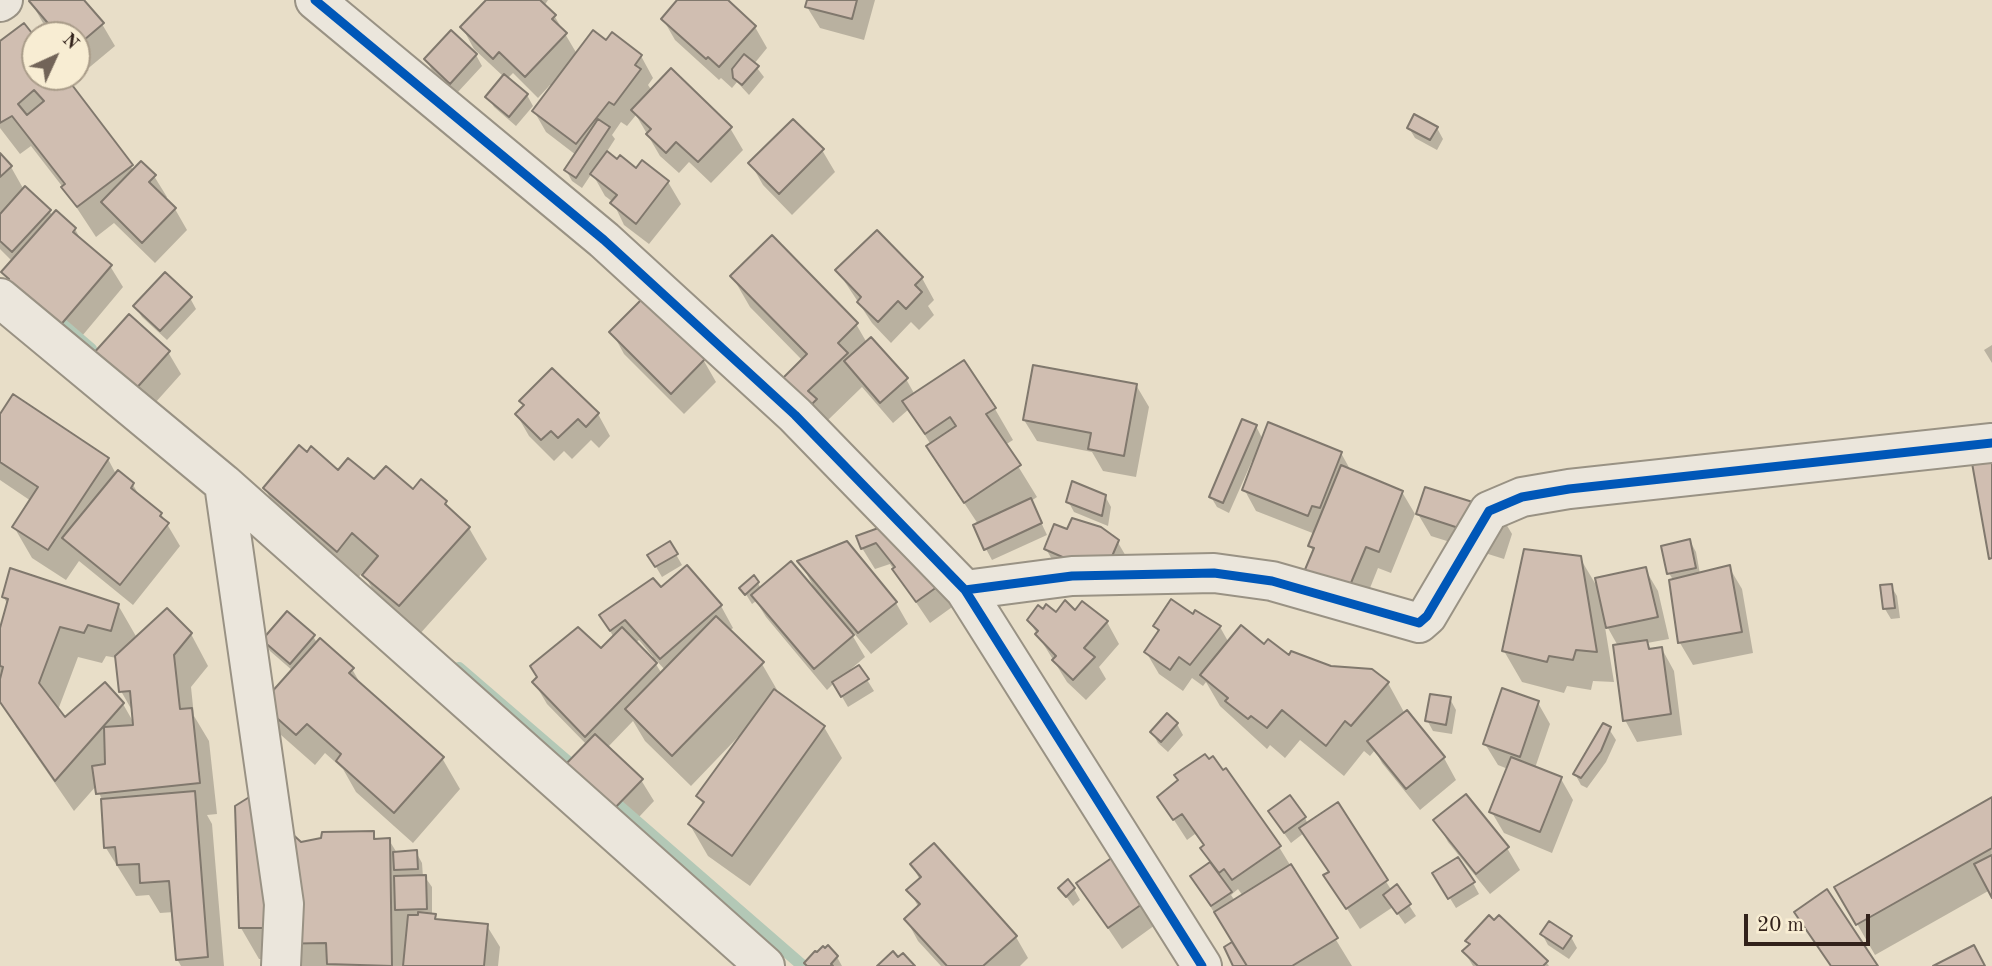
<!DOCTYPE html>
<style>
body{margin:0}
#map{position:relative;width:1992px;height:966px;overflow:hidden;background:#e8dec8;font-family:"Old Standard TT",serif}
canvas{display:block}
.north{position:absolute;left:21px;top:21px;width:70px;height:70px;box-sizing:border-box;background:#f8edd3;border:2px solid #a99c89;border-radius:50%;rotate:45deg;font-size:19px;font-weight:700;line-height:28px;text-align:center;color:#32221b}
.north::after{content:'';display:block;margin:auto;width:24px;height:32px;background:#726458;clip-path:polygon(50% 0,100% 100%,50% 72%,0 100%)}
.scale{position:absolute;left:1744px;top:914px;width:126px;height:32px;box-sizing:border-box;border:4px solid #32221b;border-top:0;padding-left:9px;font-size:21px;line-height:24px;white-space:nowrap;color:#32221b;-webkit-text-stroke:5px #f8edd3;paint-order:stroke}
</style>
<div id="map">
<canvas width="1992" height="966"></canvas>
<div class="north">N</div>
<div class="scale">20 m</div>
</div>
<script>
const g = document.querySelector('canvas').getContext('2d');
g.lineJoin = 'round';
function fill(path, color) { g.fillStyle = color; g.fill(path, 'evenodd'); }
function trace(path, color, width, dash) { g.strokeStyle = color; g.lineWidth = width; g.lineCap = dash ? 'butt' : 'round'; g.setLineDash(dash || []); g.stroke(path); }
const shadow = new Path2D(`
 M33,0H81L102,24L115,46L85,71L77,62V35H53L43,23L31,2Z
 M488,0H548L544,6L555,17L577,54L606,42L641,56L653,78L648,85L652,91L730,128L743,150L711,183L689,162L679,173L660,156L636,115L627,126L621,122L612,135L615,139L606,153L617,162L636,171L643,162L668,182L681,204L649,244L624,225L613,202L605,196L592,173L582,188L572,181L566,170L576,155L546,132L534,111L552,87L550,85L538,98L513,73L507,79L527,95L533,106L516,126L494,107L488,97L504,77L474,49L462,27Z
 M680,0H725L755,27L767,48L754,64L764,77L749,95L737,82L732,88L721,78L719,80L675,40L663,19Z
 M809,0H875L864,40L820,28L807,7Z
 M35,40V77H63L134,171L154,176L167,197L165,199L175,209L187,230L155,263L114,223L96,237L65,190L31,146L20,154L0,128V43Z
 M476,55L482,66L457,93L432,70L426,60Z
 M1409,128H1437L1443,139L1437,150L1415,138Z
 M822,150L835,172L792,215L763,185L751,164Z
 M0,156L11,167L24,190L49,211L53,216L75,229L82,242L110,266L123,287L72,348L8,281L3,272L13,262L0,249Z
 M837,270L922,278L934,300L928,306L934,315L919,330L911,322L891,343L872,323Z
 M732,276L856,324L867,343L906,379L915,395L995,409L1013,440L1005,445L1037,497L1031,501L1047,535L992,560L986,549L978,524L947,477L929,446L931,445L909,409L893,423L862,387L827,421L803,409V361L750,307Z
 M190,298L196,309L167,340L142,317L135,306Z
 M644,300L704,361L716,382L684,414L624,354L612,332Z
 M1992,345V363L1984,350Z
 M168,352L181,374L146,413L94,355Z
 M1136,385L1149,407L1136,477L1103,471L1092,452L1037,441L1024,420Z
 M598,414L610,436L599,448L591,440L572,459L564,451L554,461L529,436L517,415Z
 M0,417L108,459L116,474L118,472L133,485L141,498L161,514L180,546L133,605L79,561L66,580L32,558L14,527L31,501L0,480Z
 M1256,426L1263,440L1341,453L1351,471L1402,492L1415,514L1391,573L1378,568L1356,623L1310,546L1315,534L1256,511L1244,489L1255,462L1252,461L1229,513L1217,507L1211,497Z
 M339,472L414,491L446,503L451,512L469,528L487,559L418,636L382,606L363,572L355,581L283,520L265,489Z
 M1105,496L1111,507L1108,526L1074,512L1068,501Z
 M1499,512L1512,534L1504,559L1431,536L1418,514Z
 M911,518L966,597L930,623L890,564L875,569L862,548Z
 M1068,531L1117,541L1130,563L1117,595L1058,570L1046,549Z
 M1690,541L1696,552L1700,574L1729,567L1742,589L1753,653L1693,665L1680,643L1671,581L1673,580L1669,573Z
 M670,544L682,565L662,577L649,555Z
 M1580,558L1599,590L1645,569L1658,591L1669,639L1647,643L1652,651L1662,649L1674,671L1682,735L1637,742L1625,720L1618,646L1604,621L1614,682L1593,681L1591,690L1567,686L1564,693L1522,682L1504,651Z
 M800,562L896,603L908,624L871,654L853,632L851,633L865,657L851,669L853,671L859,667L874,691L848,707L834,683L827,690L766,617L756,601L752,604L742,588L758,583L761,589L814,590L815,589Z
 M687,567L721,606L733,628L729,631L762,664L780,695L824,727L842,758L750,886L708,856L690,825L704,806L698,796L740,738L738,737L691,786L645,741L633,721L607,748L641,780L654,801L624,833L587,745L547,704L534,682L601,650L613,636L601,615L661,590ZM639,640L653,657L651,659L635,643ZM656,660L665,670L662,674L654,661Z
 M1891,586L1897,596L1900,618L1891,619L1885,609Z
 M3,596L118,605L137,638L191,634L208,666L191,687L194,716L209,741L217,814L207,815L212,824L224,966H181L177,959L174,912L160,913L149,895L136,896L106,848L102,801L97,785L74,811L16,727L0,700V634L8,605ZM106,656L117,658L121,691L134,714L135,725L123,704L65,720L58,710L78,657L102,663Z
 M1076,612L1107,622L1119,644L1099,667L1106,679L1086,700L1067,682L1029,621Z
 M1193,616L1220,627L1229,643L1264,647L1290,657L1388,683L1405,714L1407,712L1444,758L1456,780L1420,810L1382,763L1375,750L1370,756L1364,751L1344,776L1300,740L1285,758L1270,745L1267,749L1220,706L1206,682L1203,686L1192,678L1183,691L1159,674L1146,652L1159,634L1155,626Z
 M313,636L317,643L352,669L363,688L442,758L460,789L413,843L356,792L343,769L325,753L315,765L281,735L263,704L293,671L270,651L264,640Z
 M1450,699L1456,710L1452,734L1433,731L1427,720Z
 M1538,703L1550,724L1535,768L1561,779L1573,800L1552,853L1504,833L1491,811L1508,769L1498,765L1485,744Z
 M1177,724L1183,735L1168,752L1158,743L1152,732Z
 M1609,729L1616,740L1606,762L1587,788L1581,785L1575,774Z
 M1159,797L1279,847L1352,966H1235L1226,948L1233,943L1192,877L1211,863L1202,848L1204,846L1195,834L1187,840ZM1238,889L1243,896L1235,901L1231,895Z
 M1992,799V894L1990,890L1875,955L1836,887Z
 M1337,805L1392,891L1397,887L1416,916L1405,924L1393,907L1360,929L1326,876L1330,873L1304,833L1291,843L1276,822L1305,818L1308,824Z
 M1436,820L1507,848L1520,870L1490,894L1448,842Z
 M373,833L377,841L389,840L397,853L416,852L422,863L423,877H425L432,887V915L438,921L487,926L500,947L498,966H285L280,959H259L241,928L300,843Z
 M912,865L1016,937L1028,958L1020,966H941L918,941L906,919L919,908L909,890L920,880Z
 M1435,874L1473,883L1479,894L1456,908Z
 M1078,884L1173,912L1122,949Z
 M1060,888L1074,889L1080,900L1073,906Z
 M1494,923L1546,962L1549,966H1473L1464,951L1470,946L1468,941Z
 M1542,934L1571,937L1577,948L1569,959L1548,945Z
 M837,957L842,966H808Z`);
const stream = new Path2D(`
 M49,313L91,349
 M459,668L581,773
 M605,794L803,966`);
const building = new Path2D(`
 M30,0H84L104,23L77,46V35H58L29,1Z
 M486,0H540L556,15L552,19L567,33L525,77L499,52L493,59L460,27Z
 M677,0H728L756,26L719,67L708,57L706,59L661,19Z
 M807,0H857L852,19L805,7Z
 M24,23L35,37V77H66L133,165L77,207L61,187L65,184L12,116L0,123V41ZM34,90L44,101L27,115L18,104Z
 M451,30L477,54L450,84L424,59Z
 M593,30L606,40L612,32L642,55L635,65L641,69L614,105L609,102L576,144L532,111Z
 M744,54L759,66L742,85L733,78L732,69Z
 M671,68L732,127L698,162L676,142L666,153L646,134L651,129L631,110Z
 M504,74L528,94L509,117L485,97Z
 M1414,114L1438,127L1430,140L1407,128Z
 M598,119L610,127L576,178L564,170Z
 M793,119L824,149L779,194L748,163Z
 M607,151L617,159L620,155L636,168L642,160L669,181L636,224L610,203L617,195L590,174Z
 M0,153L12,166L0,177Z
 M141,161L156,175L149,182L176,208L142,243L101,202Z
 M25,186L51,210L12,252L0,241V214Z
 M56,210L76,228L73,232L112,265L58,328L6,282L9,279L1,272Z
 M877,230L923,277L915,285L922,292L906,309L898,301L878,322L857,302L861,297L835,270Z
 M772,235L858,323L838,343L848,353L808,391L817,399L810,406L783,378L807,354L730,276Z
 M165,272L192,297L160,331L133,306Z
 M644,297L705,359L671,394L609,332Z
 M129,314L170,351L133,392L92,355Z
 M871,337L908,378L880,403L844,361Z
 M964,360L996,408L986,414L1021,465L964,503L926,446L956,426L950,417L925,434L902,401Z
 M1033,365L1137,384L1124,456L1088,449L1091,433L1023,420Z
 M552,368L599,413L586,427L578,419L558,438L551,431L541,440L515,414L524,405L519,401Z
 M13,394L109,458L48,550L12,527L38,487L0,462V414Z
 M1242,419L1257,425L1223,503L1209,497Z
 M1268,422L1342,452L1320,508L1312,506L1308,516L1242,490Z
 M299,445L307,452L311,446L338,470L348,458L374,479L386,466L413,489L421,479L447,501L445,504L470,527L399,606L362,575L378,556L352,533L337,552L263,488Z
 M1992,460V558L1989,559L1972,463Z
 M1341,465L1403,491L1379,552L1366,547L1343,602L1299,584L1314,548L1308,546Z
 M118,470L134,483L131,488L162,513L160,516L169,523L120,585L62,538Z
 M1072,481L1106,495L1102,516L1066,502Z
 M1425,487L1501,511L1492,539L1416,514Z
 M1031,498L1042,523L984,550L973,525Z
 M912,516L955,574L916,602L892,569L895,567L876,543L861,549L856,536Z
 M1072,518L1101,527L1119,540L1104,575L1044,549L1054,524L1067,529Z
 M1690,539L1696,568L1667,574L1661,546Z
 M670,541L678,554L655,567L647,555Z
 M847,541L897,602L858,633L797,561Z
 M1524,549L1581,556L1597,652L1576,650L1573,660L1549,656L1547,662L1502,651Z
 M791,561L854,635L814,669L751,595Z
 M687,565L722,605L660,659L625,620L610,631L599,615L653,578L661,587Z
 M1730,565L1742,632L1678,643L1669,580Z
 M1646,567L1658,617L1606,628L1595,578Z
 M10,568L119,604L111,631L88,625L84,633L60,627L39,683L65,717L105,682L124,703L55,781L0,702V679L3,667L0,666V628L8,599L2,597Z
 M754,575L759,582L745,595L739,588Z
 M1892,584L1895,608L1883,609L1880,585Z
 M1171,599L1193,614L1195,610L1221,626L1190,665L1179,657L1170,670L1144,652L1159,630L1153,626Z
 M1065,600L1075,610L1082,601L1108,621L1084,648L1095,657L1073,680L1052,660L1056,656L1035,634L1038,631L1027,620L1038,605L1043,609L1046,604L1056,612Z
 M167,608L192,633L174,655L180,709L192,708L200,783L96,794L92,766L105,764L104,727L133,725L130,691L119,692L115,656Z
 M287,611L315,635L290,664L262,640Z
 M716,616L764,662L672,756L625,709Z
 M1241,625L1264,644L1268,639L1289,655L1291,651L1331,666L1372,669L1389,682L1351,726L1345,721L1326,746L1282,710L1267,728L1251,716L1248,719L1225,701L1228,698L1200,675Z
 M578,627L601,648L622,627L657,663L585,737L532,682L537,677L530,666Z
 M320,638L354,668L349,673L444,757L394,813L336,761L341,754L307,724L296,735L261,704Z
 M1647,640L1649,649L1662,647L1671,714L1623,721L1613,645Z
 M859,665L869,679L841,697L832,682Z
 M1502,688L1539,701L1520,757L1483,744Z
 M774,689L825,726L732,856L688,824L704,802L696,796Z
 M1430,694L1451,697L1446,725L1425,721Z
 M1407,710L1445,757L1406,789L1367,741Z
 M1167,713L1178,723L1161,742L1150,732Z
 M1603,723L1611,727L1601,751L1581,778L1573,774Z
 M595,734L643,779L611,812L563,767Z
 M1205,754L1209,759L1213,756L1223,770L1226,768L1281,846L1232,880L1224,869L1219,873L1200,848L1204,845L1182,814L1173,820L1157,797L1178,780L1174,775Z
 M1511,757L1562,777L1540,832L1489,812Z
 M195,791L208,957L176,960L169,881L140,883L139,864L117,865L115,847L104,848L101,799Z
 M1466,794L1509,847L1476,874L1433,820Z
 M1290,795L1306,817L1284,833L1268,811Z
 M251,796L301,842L321,838L322,832L374,831V839L390,838L392,966L327,964L326,943L270,944V928H239L235,806Z
 M1992,797V848L1856,925L1834,887Z
 M1338,802L1388,880L1346,909L1323,875L1329,872L1299,828Z
 M934,843L1017,936L983,966H947L904,919L920,904L906,890L921,877L910,864Z
 M1130,845L1162,890L1108,928L1076,883Z
 M417,850L418,869L394,870L393,852Z
 M1992,855V898L1974,864Z
 M1458,857L1475,882L1448,899L1432,873Z
 M1210,862L1232,892L1211,906L1190,876Z
 M1291,864L1338,938L1292,966H1247L1214,912Z
 M426,875L427,909L395,910L394,876Z
 M1068,879L1075,888L1066,897L1058,888Z
 M1397,884L1411,904L1397,914L1383,895Z
 M1827,889L1878,966H1831L1794,912Z
 M418,912L436,914L435,919L488,924L484,966H403L408,915H418Z
 M1489,915L1494,920L1499,915L1548,961L1543,966H1478L1462,951L1470,944L1465,941Z
 M1549,921L1572,936L1563,949L1540,934Z
 M1232,942L1247,966H1233L1224,947Z
 M828,945L838,956L831,964L833,966H807L804,963L815,951L817,952L823,946L825,948Z
 M1974,945L1985,966H1933Z
 M893,951L898,957L903,953L915,966H877Z`);
const minor = new Path2D(`
 M315,0L604,240L795,415L965,590L1202,966
 M0,2L3,0
 M0,298L224,484L765,966
 M224,484L284,904L281,966
 M965,590L1072,576L1214,573L1272,581L1419,623L1427,616L1489,511L1522,497L1569,489L1992,443`);
const cycleway = new Path2D(`
 M315,0L604,240L795,415L965,590L1202,966
 M965,590L1072,576L1214,573L1272,581L1419,623L1427,616L1489,511L1522,497L1569,489L1992,443`);
fill(shadow, '#0003');
trace(stream, '#b3c8b6', 12);
fill(building, '#d0beb1');
trace(building, '#80786d', 2);
trace(minor, '#999284', 42);
trace(minor, '#ebe6dc', 38);
trace(cycleway, '#0057b8', 9);
</script>
